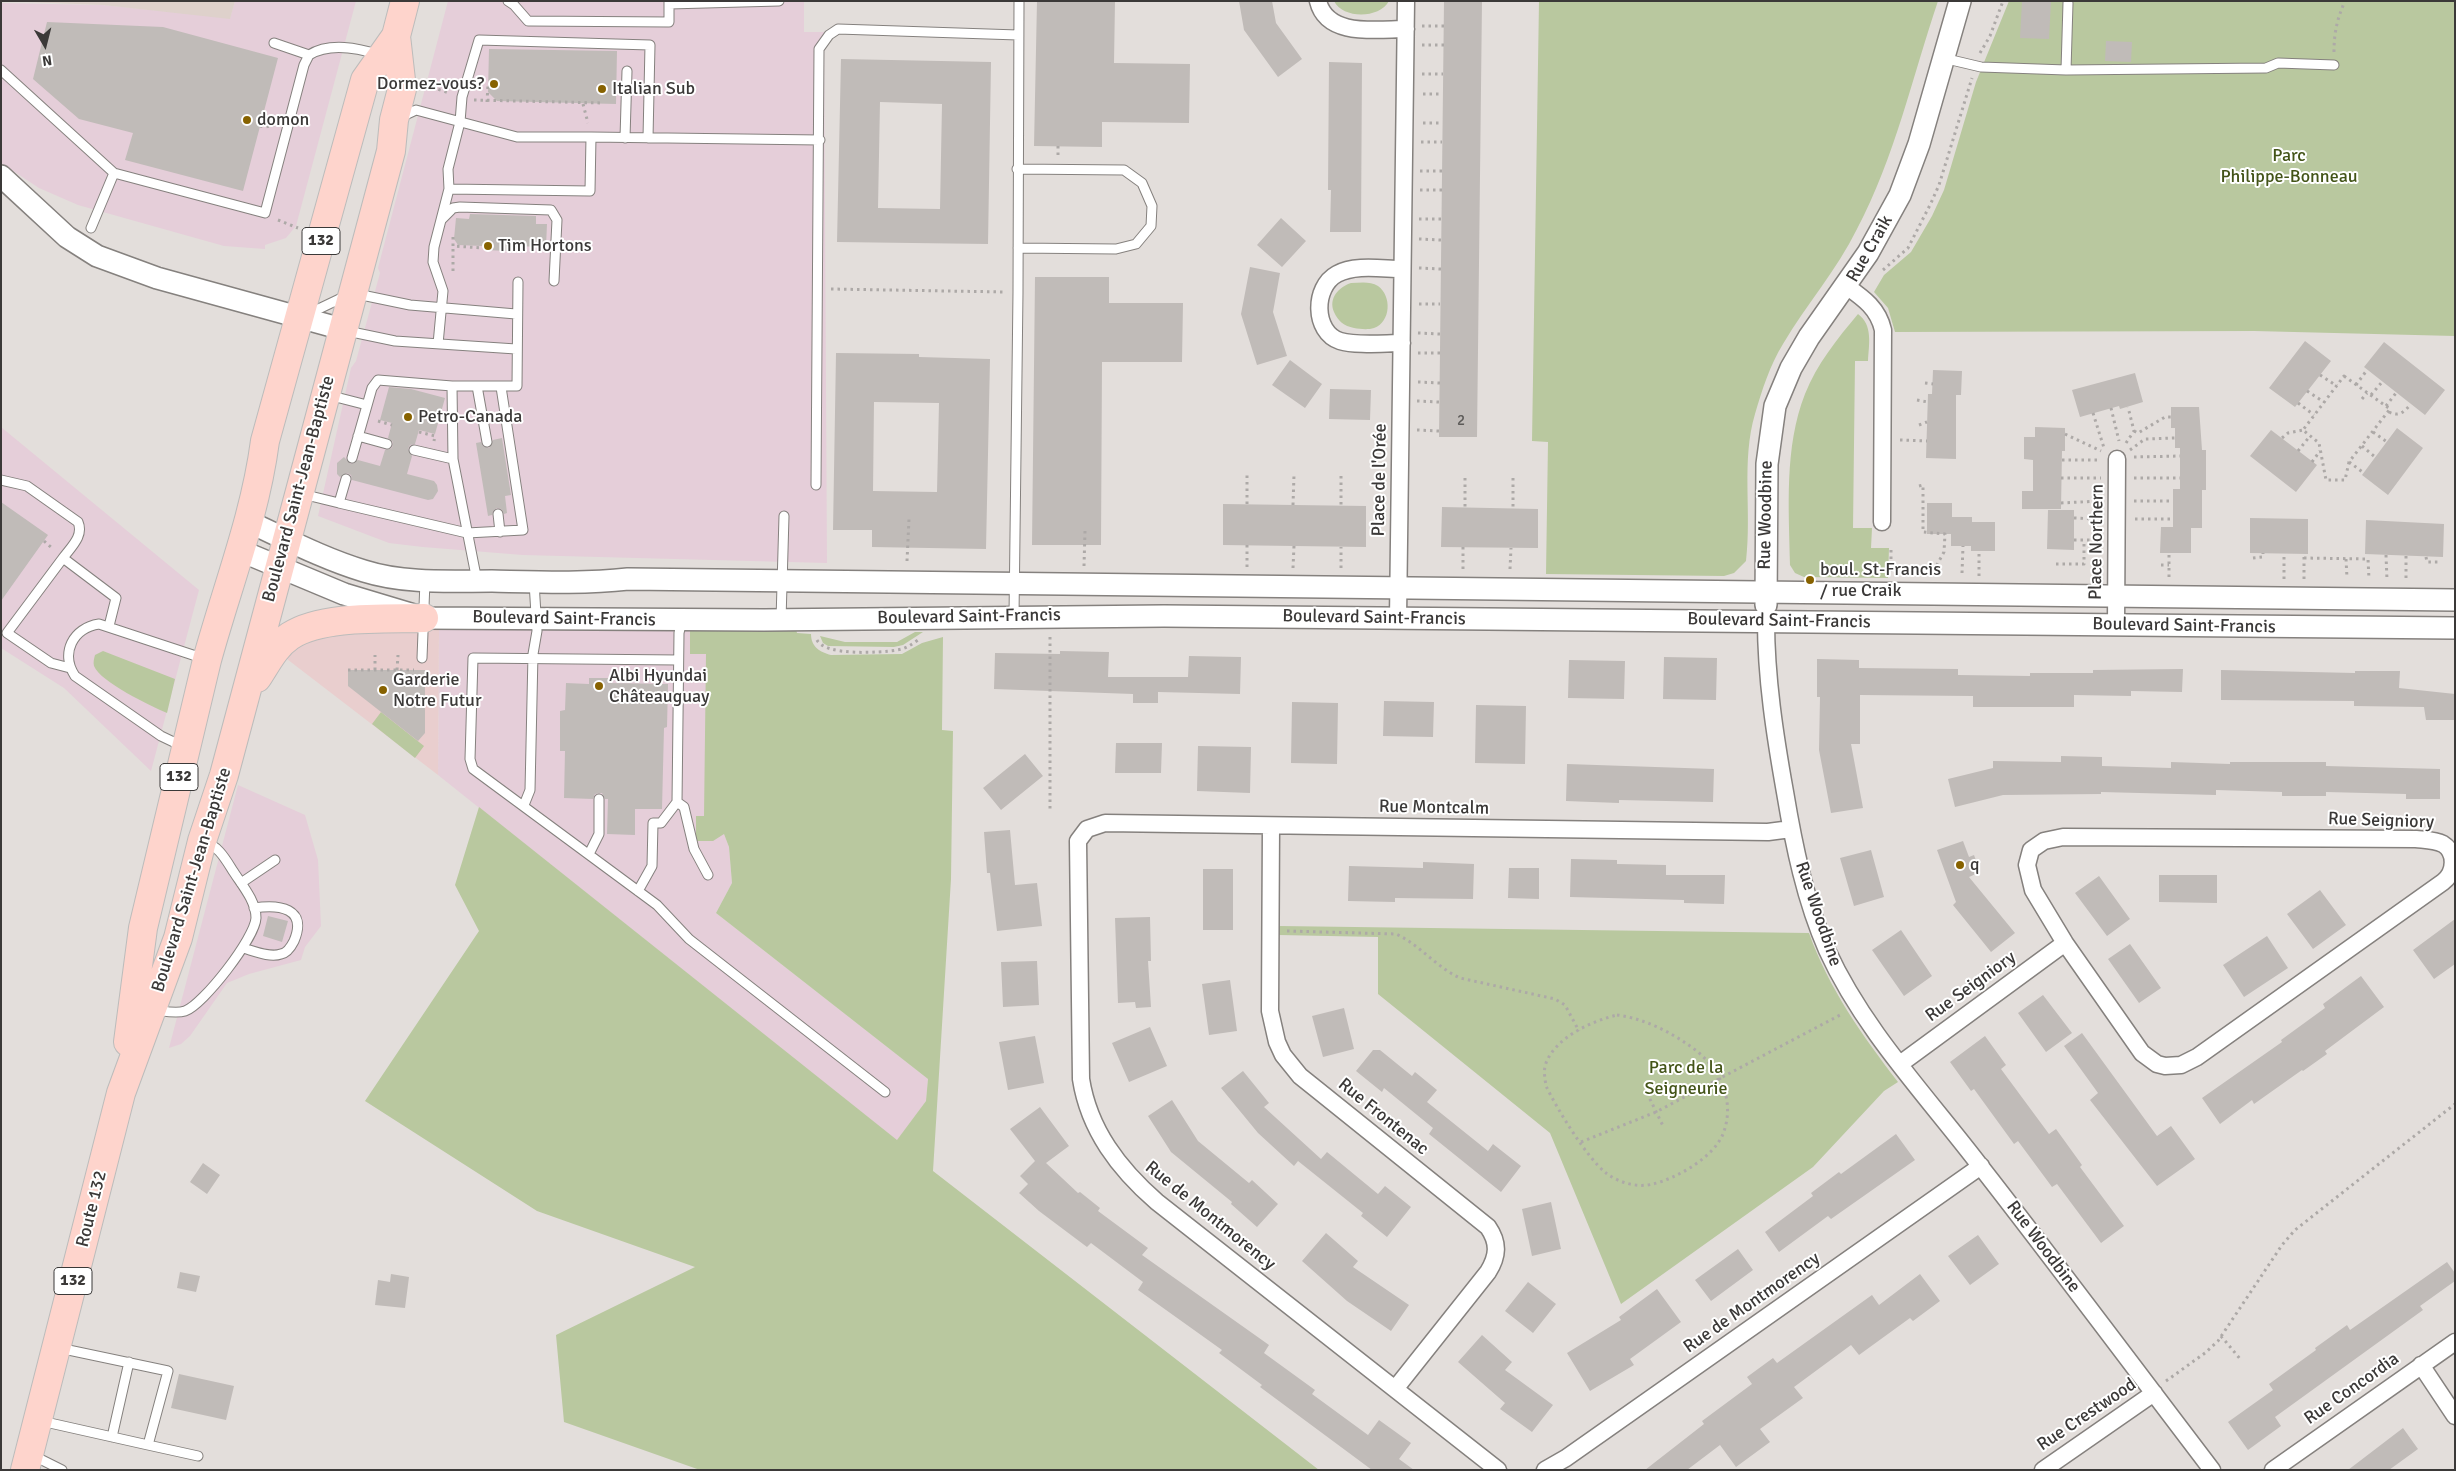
<!DOCTYPE html>
<meta charset="utf-8">
<style>
body{margin:0}
#map{position:relative;width:2456px;height:1471px;overflow:hidden;background:#e3dedb;font-family:Signika,sans-serif}
canvas{display:block}
.frame{position:absolute;inset:0;border:2px solid #3b3938;pointer-events:none}
.north{position:absolute;left:20px;top:20px;width:50px;height:50px;-webkit-text-stroke:4px #fff;paint-order:stroke;rotate:172deg;font-size:14px;font-weight:700;line-height:20px;text-align:center;color:#3b3938}
.north::after{content:'';display:block;margin:auto;width:18px;height:22px;background:#3b3938;clip-path:polygon(50% 0,100% 100%,50% 72%,0 100%)}
</style>
<div id="map">
<canvas width="2456" height="1471"></canvas>
<div class="frame"></div>
<div class="north">N</div>
</div>
<script>
const g = document.querySelector('canvas').getContext('2d');
g.lineJoin = 'round';
function fill(path, color) { g.fillStyle = color; g.fill(path, 'evenodd'); }
function trace(path, color, width, dash) { g.strokeStyle = color; g.lineWidth = width; g.lineCap = dash ? 'butt' : 'round'; g.setLineDash(dash || []); g.stroke(path); }
function write(font, color, halo, rows, align = 'center') {
  g.font = font + ' Signika,sans-serif'; g.lineWidth = 4; g.setLineDash([]); g.textBaseline = 'middle'; g.strokeStyle = halo; g.fillStyle = color; for (const [text, x, y, turn = 0] of rows) {
    g.save(); g.translate(x, y); g.rotate((+turn || 0) * Math.PI / 180); g.textAlign = isNaN(turn) ? turn : align; if (halo) g.strokeText(text, 0, 0); g.fillText(text, 0, 0); g.restore();
  }
}
const commercial = new Path2D(`
 M235,1H356L296,226L286,238L265,245V249L224,246L78,205L39,188L1,163V3L103,5L230,18Z
 M448,1H804V32H824L827,563L523,555L423,547L389,543L318,516L351,368L356,361L380,273L378,268Z
 M1,427L199,590L151,771L64,688L1,648Z
 M439,625L706,629L724,834L729,847L732,883L716,913L928,1079L926,1101L897,1141L438,775Z
 M238,785L305,815L318,860L321,926L305,947L301,960L249,974L227,983L190,1036L181,1044L169,1048Z`);
const built = new Path2D(`
 M1,1H235L230,19L103,5Z`);
const education = new Path2D(`
 M439,625L438,775L283,656L310,637Z`);
const green = new Path2D(`
 M1334,1H1389C1379,19 1343,19 1334,1Z
 M1539,1H1938C1912,78 1895,157 1857,229C1837,270 1806,305 1783,344C1770,365 1762,390 1755,414C1741,461 1752,512 1746,561L1734,573L1724,576L1546,574L1548,442L1532,441Z
 M2009,1H2455V336L2254,331L1895,332L1888,308L1874,292L1884,275L1911,252L1932,216L1944,190L1976,82Z
 M1351,283C1360,283 1370,281 1378,286C1392,296 1391,322 1374,328C1368,330 1360,329 1354,328C1344,326 1338,321 1334,312C1328,298 1339,287 1351,283Z
 M1858,314C1873,325 1869,344 1868,361H1855L1853,528H1872L1871,548H1889L1888,578L1804,577L1795,573L1790,565C1789,509 1784,447 1805,394C1817,364 1837,339 1858,314Z
 M690,629H796L797,633L811,634C811,647 820,652 831,655L902,654L922,643L943,637L942,730L953,731L951,879L933,1171L1319,1470H700L564,1422L556,1335L695,1267L537,1211L365,1101L479,931L455,885L479,807L897,1140L926,1101L928,1079L716,913L732,883L729,847L724,834L713,841H696V816H704L706,654H690Z
 M915,632H923L903,645L894,647L828,646L823,643L820,636L845,642H897Z
 M103,651L175,679L167,713C151,706 100,682 94,666C93,662 94,659 95,655Z
 M381,712L424,746L415,758L372,724Z
 M1279,926L1809,933C1829,989 1862,1035 1898,1082L1884,1091L1813,1167L1621,1304L1550,1133L1378,994V937L1279,935Z`);
const building = new Path2D(`
 M1037,1H1115L1114,63L1190,64L1189,123L1102,122V147L1034,146Z
 M1239,1H1272L1276,23L1302,59L1278,77L1244,30Z
 M1444,1H1482L1477,437H1439Z
 M2022,1H2051L2049,39L2020,38Z
 M47,22L163,27L278,58L243,191L125,160L133,133L79,119L33,79Z
 M2106,41L2132,42L2131,62L2105,61Z
 M489,49L617,51L616,104L497,101L488,92Z
 M841,59L991,62L988,244L837,242ZM880,102L942,104L940,209L878,208Z
 M1329,62L1362,63L1361,232H1330L1331,190H1328Z
 M470,214L536,216V224H547L546,247L511,246L508,251L485,250L482,246L458,245L454,239L456,218L469,219Z
 M1281,218L1306,241L1282,267L1257,245Z
 M1250,267L1280,273L1273,312L1287,356L1257,365L1241,314Z
 M1035,277H1109V303H1183L1182,362H1102L1101,545H1032Z
 M2305,341L2331,361L2295,407L2269,388Z
 M2384,342L2445,390L2425,415L2364,367Z
 M836,353L919,354V357L990,359L986,549L872,547V530H833ZM874,402L939,403L937,492L873,491Z
 M1290,360L1322,384L1305,408L1272,385Z
 M1933,370L1962,371L1961,395H1956V459L1926,458L1928,394H1932Z
 M2135,373L2143,402L2120,409L2119,406L2080,417L2072,390Z
 M389,387L411,389L445,398L435,434L419,430L415,444L410,445L408,449L412,456L407,474L434,481L437,485L438,491L433,499L428,500L352,480L351,475L347,473L340,477L337,474V463L344,457L351,464L358,460L380,466L385,450L392,448L393,442L388,438L392,423L380,420Z
 M1330,389L1371,390L1370,420L1329,419Z
 M2171,407H2199L2202,450H2206V490H2202V528H2191V553H2160L2161,527H2173V489H2180V448H2175V428H2171Z
 M2035,427L2065,428V451H2062L2061,509H2022V491H2033V460L2024,459V437H2035Z
 M2397,428L2423,448L2388,495L2362,475Z
 M2271,430L2317,465L2296,492L2250,456Z
 M502,438L511,495L505,496L507,513L504,514L501,509L497,508L493,511L492,515L488,516L476,443L481,442L483,446L489,448L493,440Z
 M1,502L48,535L1,601Z
 M1927,503H1952V517H1972V522H1995V551H1971V546H1951V534H1927Z
 M1223,504L1366,506V547L1223,545Z
 M1442,507L1538,509V548L1441,547Z
 M2048,510H2074V550L2047,549Z
 M2250,518L2308,519V554L2250,553Z
 M2366,520L2444,524L2443,557L2365,554Z
 M1060,651L1109,652L1108,677H1188L1189,656L1241,657L1240,694L1158,692V703H1133V694L994,689L995,653L1060,654Z
 M1664,657L1717,658L1716,700L1663,699Z
 M1817,659L1859,660V668L1958,669V675L2030,676V673H2093V670L2183,669L2182,692L2131,691V696L2074,695V707H1973V696L1860,695V744H1851L1863,808L1831,813L1819,750L1820,697H1817Z
 M1569,660L1625,661L1624,699L1568,698Z
 M348,670H425V733L418,741L348,686Z
 M2221,670L2355,673V671H2400L2399,688L2455,694V720H2426L2424,707L2354,706V701L2221,700Z
 M589,678H608V683L668,684L667,727L664,728L662,809H635V835L607,834L608,799H605L602,793L595,794L593,799L564,798L565,751H560V711L565,710L566,683L589,684Z
 M1384,701L1434,702L1433,737L1383,736Z
 M1292,702L1338,703L1337,764L1291,763Z
 M1476,705L1526,706L1525,764L1475,763Z
 M1116,743H1162L1161,773H1115Z
 M1198,746L1251,747L1250,793L1197,791Z
 M1025,754L1043,776L1001,810L983,788Z
 M2061,756L2102,757V766L2171,768V762L2230,764V762H2326V766L2440,769V799H2406V794L2326,792V796H2282V792L2216,790V795L2101,792V794L2003,795L1955,807L1948,779L1993,768V761L2061,762Z
 M1567,764L1714,769L1713,802L1619,800V803L1566,801Z
 M1010,830L1015,885L1037,883L1042,926L997,931L990,873H987L984,832Z
 M1963,841L1969,857L1974,855L1980,872L1969,877L2015,933L1991,952L1953,905L1956,902L1937,850Z
 M1871,850L1884,897L1854,906L1840,858Z
 M1571,859L1617,860V864L1666,865V875H1725L1724,904L1684,903V900L1570,897Z
 M1423,862L1474,864L1473,899L1395,898V902L1348,901L1349,866L1423,868Z
 M1509,868H1539V899L1508,898Z
 M1203,869H1233V930H1203Z
 M2159,875H2217V903L2159,902Z
 M2099,876L2130,919L2107,936L2075,893Z
 M2320,890L2346,925L2313,949L2287,914Z
 M268,916L288,921L282,942L263,936Z
 M1150,917L1151,961H1148L1151,1007L1136,1008L1135,1002L1118,1003L1115,918Z
 M2455,919V964L2434,979L2413,950Z
 M1901,930L1932,976L1904,996L1872,950Z
 M2267,936L2288,968L2244,997L2223,965Z
 M2130,944L2161,988L2139,1003L2108,959Z
 M1037,961L1039,1005L1003,1007L1001,962Z
 M2361,976L2384,1007L2325,1051L2327,1054L2303,1071L2302,1070L2254,1104L2252,1100L2220,1124L2202,1098L2282,1042L2281,1040L2325,1008L2323,1004Z
 M1230,980L1237,1031L1209,1035L1202,984Z
 M2043,995L2072,1033L2046,1052L2018,1013Z
 M1344,1008L1354,1049L1323,1057L1312,1016Z
 M1150,1027L1167,1066L1129,1082L1112,1043Z
 M2082,1033L2157,1136L2171,1126L2195,1159L2157,1186L2090,1100L2098,1093L2064,1046Z
 M1035,1036L1044,1083L1008,1090L999,1042Z
 M1985,1036L2006,1065L2001,1069L2049,1134L2056,1129L2082,1165L2080,1167L2124,1226L2101,1243L2057,1184L2052,1187L2018,1141L2014,1144L1974,1089L1971,1091L1950,1062Z
 M1373,1050H1380L1412,1076L1415,1072L1437,1090L1427,1102L1488,1151L1493,1144L1521,1166L1501,1192L1429,1134L1433,1128L1384,1088L1382,1092L1356,1071Z
 M1243,1071L1269,1103L1264,1107L1321,1159L1327,1152L1378,1194L1385,1186L1411,1207L1387,1237L1361,1216L1363,1213L1298,1161L1294,1166L1258,1133L1221,1088Z
 M1172,1100L1198,1141L1249,1183L1252,1180L1278,1204L1257,1227L1231,1204L1232,1202L1171,1152L1148,1116Z
 M1040,1107L1069,1146L1046,1163L1078,1193L1080,1192L1100,1208L1098,1211L1148,1248L1142,1255L1269,1345L1264,1353L1315,1390L1312,1394L1368,1435L1379,1420L1411,1443L1399,1459L1414,1470H1372L1260,1387L1262,1385L1219,1353L1222,1350L1138,1290L1143,1282L1091,1243L1087,1247L1039,1211L1019,1193L1028,1184L1020,1176L1035,1161L1010,1129Z
 M1896,1134L1915,1160L1831,1219L1828,1216L1779,1252L1765,1232L1813,1196L1811,1193L1839,1172L1841,1174Z
 M203,1163L220,1175L207,1194L190,1182Z
 M1551,1202L1561,1249L1532,1256L1522,1209Z
 M1326,1233L1358,1261L1353,1267L1409,1305L1391,1331L1347,1301L1302,1261Z
 M1978,1235L1999,1264L1970,1285L1948,1256Z
 M1738,1249L1753,1270L1711,1301L1695,1280Z
 M2447,1262L2455,1273V1281L2420,1306L2423,1310L2275,1417L2281,1426L2248,1450L2228,1422L2273,1390L2269,1384L2316,1350L2315,1348L2347,1325L2350,1330Z
 M180,1272L200,1276L196,1292L177,1288Z
 M391,1274L409,1277L405,1308L375,1305L378,1280L390,1282Z
 M1920,1274L1940,1301L1913,1321L1910,1318L1859,1355L1851,1345L1794,1387L1803,1398L1760,1429L1770,1442L1736,1467L1720,1445L1687,1470H1645L1704,1424L1702,1421L1752,1384L1747,1377L1773,1358L1777,1363L1872,1295L1879,1305Z
 M1528,1282L1556,1304L1533,1333L1505,1311Z
 M1657,1289L1681,1322L1630,1359L1634,1365L1590,1391L1567,1353L1621,1320L1619,1317Z
 M1482,1335L1512,1362L1505,1370L1553,1405L1532,1432L1500,1409L1505,1403L1458,1362Z
 M179,1374L234,1386L226,1420L171,1408Z
 M2403,1428L2418,1449L2389,1470H2348Z`);
const path = new Path2D(`
 M1422,26H1444
 M1422,45H1444
 M2334,52C2334,33 2337,19 2345,1
 M1980,53L1990,36L2003,1
 M1422,74H1443
 M426,85L449,93
 M1423,94H1442
 M474,100L603,103
 M487,102L488,85
 M583,104L588,123
 M1423,123H1442
 M260,126L266,127L274,125
 M1421,142H1442
 M1058,146V156
 M1420,171H1442
 M1420,190H1442
 M1419,219H1441
 M278,220L298,228
 M453,237V246L483,248
 M1419,239L1441,240
 M1419,268L1441,269
 M1883,270L1908,248L1931,203L1939,185L1972,78
 M453,271V246
 M831,289L1005,292
 M1419,304H1440
 M1418,333L1440,334
 M1418,353H1440
 M2320,375L2337,386
 M2344,376L2390,409L2349,462L2345,480H2326L2319,443L2303,430Z
 M1418,382L1440,383
 M1925,383L1933,384
 M2356,385L2367,370
 M2307,391L2324,402
 M2371,395L2382,382
 M2362,399L2367,393
 M1917,400L1928,402
 M1417,401L1439,402
 M2298,403L2314,415
 M2386,406L2396,393
 M2111,408L2119,441
 M2389,412C2399,417 2404,412 2411,404
 M2093,413L2104,448
 M378,421L392,425
 M1919,425L1927,422
 M1417,430L1439,431
 M2134,431L2138,433L2165,417H2171
 M419,432L435,436L434,441
 M2373,432L2387,442
 M2065,434L2101,451
 M2282,438L2288,433L2303,430
 M1900,440L1927,441
 M2126,443L2134,431L2128,407
 M2362,446L2375,457
 M2130,450L2145,439L2175,438
 M2298,451L2310,436
 M2134,457L2180,456
 M2062,460H2101
 M2312,462L2320,451
 M2349,462L2364,473
 M1341,476V506
 M1465,478V508
 M1513,478V508
 M2061,478H2101
 M2134,478H2180
 M1919,486L1923,485V532L1945,534L1944,552L1934,570V575
 M2134,501H2173
 M2061,503L2100,501
 M1247,504V474
 M1293,505L1294,475
 M2074,518L2098,519
 M2135,519H2173
 M2074,540H2098
 M44,541L53,549
 M2386,555L2387,580
 M2406,556V580
 M2426,557L2427,562H2439
 M2253,558L2263,557V553
 M2304,558L2368,559L2369,579
 M2346,559L2347,578
 M907,561L909,519
 M2056,564H2084V540
 M2161,565H2169
 M1084,566L1085,531
 M1247,567V545
 M1293,568L1294,546
 M1341,568V547
 M1463,569V547
 M1510,569L1511,548
 M1891,572V548
 M1962,573L1963,546
 M1979,576V551
 M2169,577V553
 M2284,579V554
 M2304,579V554
 M1050,637V812
 M817,640C825,656 879,653 897,650C905,649 911,645 918,640
 M348,670H414
 M375,670V655
 M397,670L398,655
 M1287,931L1396,934C1420,945 1436,967 1460,978L1555,999L1565,1005L1579,1031
 M1617,1015C1641,1018 1667,1030 1687,1044C1717,1063 1737,1098 1723,1134C1713,1158 1677,1178 1653,1184C1638,1188 1619,1183 1606,1173C1587,1158 1557,1109 1546,1086C1545,1078 1543,1071 1546,1063C1556,1037 1592,1021 1617,1015Z
 M1647,1093L1664,1128
 M1581,1142L1656,1112L1842,1014
 M2221,1336L2241,1360
 M2166,1381L2205,1353L2218,1341L2282,1245L2295,1230L2455,1104`);
const service = new Path2D(`
 M508,1L514,5L528,21L669,22V1
 M669,4L779,1
 M274,43L309,55
 M1943,58L1981,67L2066,70L2068,3
 M1,70L114,173
 M2066,70L2266,68L2278,63L2334,65
 M401,117L416,110L517,137H591
 M625,138L627,71
 M1017,169L1124,170L1142,183L1152,206L1151,226L1136,244L1116,249L1018,248
 M449,189L590,191L591,137L820,140
 M442,219L453,208L460,207L551,210L557,220L554,281
 M91,228L114,173L265,213L304,65L309,55C330,42 358,48 380,55
 M306,315L352,293L410,305L516,314
 M347,331L395,341L516,349
 M438,344L443,291L433,262L434,247L449,189L448,169L460,122L462,97L479,40L650,45L648,138
 M452,386L453,459L477,581
 M477,386L487,442
 M328,395L367,405
 M358,436L387,444
 M414,450L453,459
 M352,458L372,388L378,380L452,386H517L518,282
 M346,479L339,503L467,533L523,530L501,387
 M1,480L27,486L78,522C84,536 71,547 63,558
 M816,485L819,49L829,35L838,29L1018,35
 M302,494L339,503
 M498,514L500,532
 M1014,616L1018,292L1019,1
 M781,620L784,516
 M422,658L425,581
 M678,660L473,658L470,759L473,769L657,905L689,939L885,1092
 M70,668L51,663L7,633L63,558L116,598L109,626
 M184,747L161,736L75,676C60,653 73,628 99,624L205,659
 M677,802L684,807L694,849L708,875
 M524,805L530,790L533,654L537,631L534,582
 M589,854L599,834V799
 M241,883L275,860
 M638,891L652,866L653,823H661L677,802L679,633L682,620
 M243,948C254,951 270,958 281,954C287,953 291,947 294,941C308,908 279,904 254,908
 M155,1010C164,1011 176,1014 185,1011C203,1005 255,938 256,918C256,901 242,885 233,871C226,860 218,845 204,842
 M41,1421L148,1445L168,1371L59,1348
 M112,1437L129,1362
 M148,1445L198,1456
 M32,1455L62,1470`);
const minor = new Path2D(`
 M1318,1C1327,38 1378,29 1406,29
 M1846,286C1863,298 1878,308 1883,330L1882,522
 M1402,343C1385,343 1356,346 1340,341C1313,332 1313,287 1337,274C1355,264 1383,269 1402,269
 M1398,618L1406,1
 M1766,621C1766,678 1775,736 1785,792C1794,846 1805,900 1827,950C1864,1031 1927,1096 1981,1167C2059,1267 2135,1369 2212,1470
 M2116,625L2117,459
 M1271,826L1270,1011L1277,1042L1283,1055L1300,1076L1315,1088L1488,1227C1499,1243 1498,1256 1488,1272L1395,1389
 M2063,837L2416,839C2425,840 2435,840 2443,844C2456,852 2456,872 2443,882L2197,1057L2181,1065L2165,1066L2157,1064L2142,1053L2065,943L2033,890L2027,865L2031,850L2044,841Z
 M1900,1064L2065,943
 M2421,1365L2455,1416
 M1498,1470L1157,1202C1119,1169 1089,1130 1081,1079L1078,841L1087,829L1105,823L1768,832L1791,829
 M1545,1470L1566,1458L1981,1166
 M2043,1470L2154,1393
 M2273,1470L2455,1342`);
const tertiary = new Path2D(`
 M1,176L67,237L97,256L157,278L342,329
 M249,522C286,539 324,559 364,571C405,584 450,581 492,581C538,582 583,584 628,579L2455,600
 M241,551L344,594L424,618L764,620L1164,616L2455,628
 M1766,605L1767,464L1775,406L1791,368L1809,337L1868,253L1900,195L1919,144L1960,1`);
const trunk = new Path2D(`
 M257,678C267,663 275,646 290,636C322,615 386,619 424,618
 M128,1042L143,928L207,660C227,587 255,517 265,441L365,80L396,36L405,1
 M25,1470L121,1093L178,938L202,841L224,775L391,151L394,120L402,89L396,36`);
const markers = [
 [494,84,5,"#876200"],
 [602,89,5,"#876200"],
 [247,120,5,"#876200"],
 [488,246,5,"#876200"],
 [408,417,5,"#876200"],
 [1810,580,5,"#876200"],
 [599,686,5,"#876200"],
 [383,690,5,"#876200"],
 [1960,865,5,"#876200"]
];
const numberNames = [
 ["2",1461,421]
];
const shields = [
 [321,241,38],
 [179,777,38],
 [73,1281,38]
];
const shieldNames = [
 ["132",321,241],
 ["132",179,777],
 ["132",73,1281]
];
const poiNames = [
 ["Dormez-vous?",484,84,"right"],
 ["Italian Sub",612,89],
 ["domon",257,120],
 ["Tim Hortons",498,246],
 ["Petro-Canada",418,417],
 ["boul. St-Francis",1820,570],
 ["/ rue Craik",1820,591],
 ["Albi Hyundai",609,676],
 ["Châteauguay",609,697],
 ["Garderie",393,680],
 ["Notre Futur",393,701],
 ["q",1970,865]
];
const parkNames = [
 ["Parc",2289,156],
 ["Philippe-Bonneau",2289,177],
 ["Parc de la",1686,1068],
 ["Seigneurie",1686,1089]
];
const streetNames = [
 ["Rue Craik",1870,249,-60],
 ["Place de l'Orée",1380,480,-89],
 ["Boulevard Saint-Jean-Baptiste",299,489,-75],
 ["Rue Woodbine",1766,515,-89],
 ["Place Northern",2097,542,-89],
 ["Boulevard Saint-Francis",969,617,-1],
 ["Boulevard Saint-Francis",1374,618,1],
 ["Boulevard Saint-Francis",564,619,1],
 ["Boulevard Saint-Francis",1779,621,1],
 ["Boulevard Saint-Francis",2184,626,1],
 ["Rue Montcalm",1434,808,1],
 ["Rue Seigniory",2381,821,2],
 ["Boulevard Saint-Jean-Baptiste",192,880,-73],
 ["Rue Woodbine",1818,914,71],
 ["Rue Seigniory",1971,987,-36],
 ["Rue Frontenac",1383,1117,39],
 ["Route 132",92,1209,-76],
 ["Rue de Montmorency",1210,1216,39],
 ["Rue Woodbine",2043,1247,53],
 ["Rue de Montmorency",1752,1303,-35],
 ["Rue Concordia",2352,1389,-35],
 ["Rue Crestwood",2087,1415,-34]
];
fill(commercial, '#e5ced9');
fill(built, '#ded1cb');
fill(education, '#e9cece');
fill(green, '#b9c89f');
fill(building, '#c0bbb8');
trace(service, '#85817e', 11);
trace(minor, '#85817e', 19);
trace(tertiary, '#85817e', 24);
trace(trunk, '#bcbcbb', 30);
trace(path, '#ada9a7', 3, [2.5, 4]);
trace(service, '#fff', 9);
trace(minor, '#fff', 16);
trace(tertiary, '#fff', 21);
trace(trunk, '#fed4cc', 28);
for (const [x, y, r, color] of markers) { const dot = new Path2D(); dot.arc(x, y, r, 0, 2 * Math.PI); g.fillStyle = color; g.fill(dot); trace(dot, '#fff', 2); }
write('15px', '#5c5a58', null, numberNames);
for (const [x, y, w] of shields) { const box = new Path2D(); box.roundRect(x - w / 2, y - 13.5, w, 27, 4); g.fillStyle = '#fff'; g.fill(box); trace(box, '#3b3938', 1); }
write('bold 16px', '#3b3938', null, shieldNames);
write('18px', '#3b3938', '#fff', poiNames, 'left');
write('18px', '#435418', '#fff', parkNames);
write('18px', '#3b3938', '#fff', streetNames);
</script>
